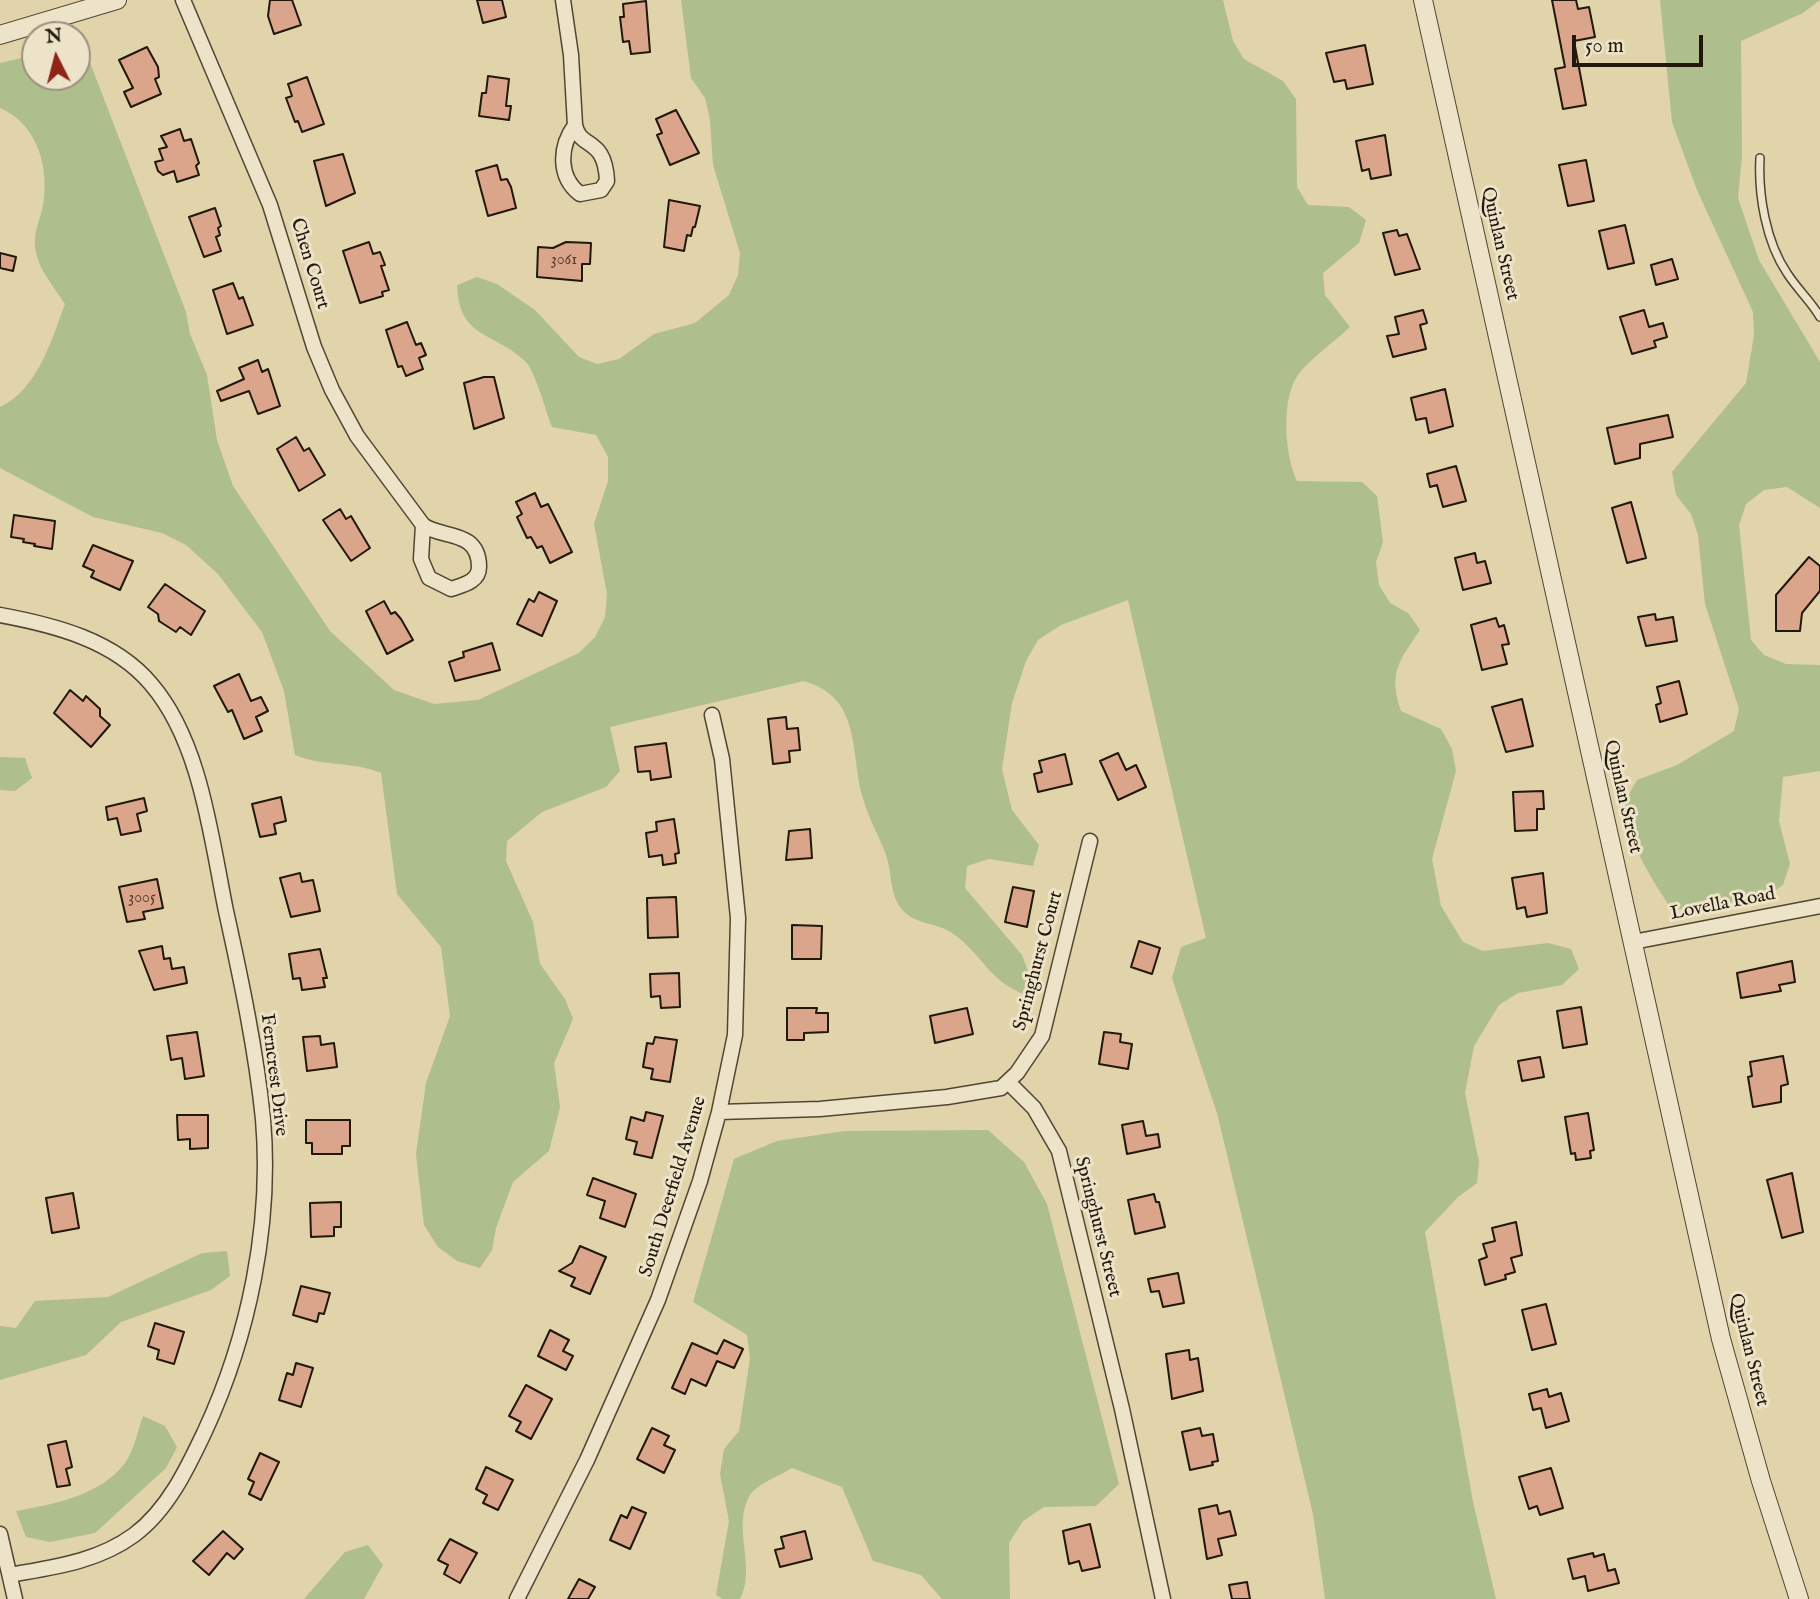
<!DOCTYPE html>
<style>
body{margin:0}
#map{position:relative;width:1820px;height:1599px;overflow:hidden;background:#e1d4aa;font-family:"IM FELL English",serif}
canvas{display:block}
.north{position:absolute;left:21px;top:21px;width:70px;height:70px;box-sizing:border-box;background:#ece3c8;border:2px solid #9b917c;border-radius:50%;rotate:354deg;font-size:19px;font-weight:700;line-height:28px;text-align:center;color:#21170b}
.north::after{content:'';display:block;margin:auto;width:24px;height:32px;background:#8f2418;clip-path:polygon(50% 0,100% 100%,50% 72%,0 100%)}
.scale{position:absolute;left:1572px;top:35px;width:131px;height:32px;box-sizing:border-box;border:4px solid #21170b;border-top:0;padding-left:9px;font-size:21px;line-height:24px;white-space:nowrap;color:#21170b;-webkit-text-stroke:5px #ece3c8;paint-order:stroke}
</style>
<div id="map">
<canvas width="1820" height="1599"></canvas>
<div class="north">N</div>
<div class="scale">50 m</div>
</div>
<script>
const g = document.querySelector('canvas').getContext('2d');
g.lineJoin = 'round';
function fill(path, color) { g.fillStyle = color; g.fill(path, 'evenodd'); }
function trace(path, color, width, dash) { g.strokeStyle = color; g.lineWidth = width; g.lineCap = dash ? 'butt' : 'round'; g.setLineDash(dash || []); g.stroke(path); }
function write(font, color, halo, rows, align = 'center') {
  g.font = font + ' "IM FELL English",serif'; g.lineWidth = 6; g.setLineDash([]); g.textBaseline = 'middle'; g.strokeStyle = halo; g.fillStyle = color; for (const [text, x, y, turn = 0] of rows) {
    g.save(); g.translate(x, y); g.rotate((+turn || 0) * Math.PI / 180); g.textAlign = isNaN(turn) ? turn : align; if (halo) g.strokeText(text, 0, 0); g.fillText(text, 0, 0); g.restore();
  }
}
const green = new Path2D(`
 M681,0H1223L1233,41L1244,59L1283,81L1296,99L1297,187L1308,205L1349,207L1366,220L1359,243L1323,273L1325,295L1350,327C1334,342 1315,355 1301,371C1280,394 1284,454 1297,481L1362,482L1377,496L1383,542L1376,562L1379,585L1390,603L1408,613L1420,630C1399,661 1388,673 1401,711L1441,729L1452,749L1456,771L1432,859L1441,906L1463,942L1483,951L1548,943L1571,949L1579,969L1562,985L1518,993L1499,1005L1474,1046L1465,1093L1479,1162L1477,1183L1458,1197L1425,1232L1473,1502L1496,1599H1325L1313,1514L1217,1113L1172,978L1181,947L1206,938L1128,600L1061,625L1038,640L1026,661L1012,703L1002,769L1012,810L1039,845L1033,866L989,859L967,866L965,888L1022,955L1029,974L1023,994C988,979 983,956 955,935C936,920 910,927 897,902C890,888 891,869 886,855C879,835 867,816 862,795C850,748 861,698 804,681L610,727L620,771L606,787L542,812L507,841L506,861L533,922L540,964L565,999L573,1019L554,1063L560,1107L549,1151L513,1182L496,1228L492,1250L480,1268L457,1261L438,1247L424,1225L416,1154L426,1083L450,1016L441,947L397,894L381,773C353,761 324,767 295,755L284,691L262,632L218,574L186,545L162,533L93,517L0,468V407C38,389 51,341 65,304C53,285 34,265 35,241C35,227 43,213 44,198C48,162 35,123 0,108V63L35,55V77H77V51L89,60L186,312L190,334L207,375L217,440L233,486L330,631L394,690L434,704L478,700L579,653L595,637L605,617L607,594L594,524L608,481V457L596,435L552,427C546,412 535,370 525,361C493,331 459,339 457,285L477,277L497,284L535,310L579,357L597,364L619,359L654,334L695,323L729,295L738,275L740,253L713,165L710,120L705,98L691,78Z
 M1660,0H1820L1803,13L1741,41L1742,156L1738,198L1759,260L1820,362V508L1787,487L1764,490L1746,504L1739,525L1751,640L1764,655L1786,664L1820,665V771L1783,777L1779,821L1790,864L1783,885L1764,898L1672,910C1656,885 1619,831 1627,800C1629,793 1634,786 1637,780L1677,765L1734,731L1739,709L1705,604L1698,535L1691,514L1676,495L1672,472L1746,383L1754,335L1753,312L1697,190L1672,122Z
 M0,757L25,758L32,778L15,791L0,790Z
 M988,1130L1024,1162L1047,1204L1119,1484L1096,1506L1044,1507L1023,1521L1009,1543L1010,1599H942L921,1575L873,1561L842,1487L792,1468C781,1475 757,1484 750,1495C731,1527 757,1567 740,1599H723L716,1595L729,1521L720,1474L724,1449L739,1431L750,1358L747,1335L693,1302L734,1159L777,1141L845,1131Z
 M227,1251L230,1276L211,1290L121,1322L86,1355L0,1380V1326L16,1328L35,1301L108,1297L202,1253Z
 M143,1416L165,1426L177,1447L166,1468L95,1533L50,1542L26,1537L16,1511C54,1504 100,1496 125,1463C134,1451 138,1430 143,1416Z
 M368,1545L383,1565L364,1599H304L345,1552Z`);
const building = new Path2D(`
 M270,0H292L301,25L274,34L268,16Z
 M477,0H502L506,17L483,23Z
 M1552,0H1576L1578,9L1589,7L1595,37L1574,41L1586,105L1563,109L1555,69L1565,67Z
 M646,1L650,52L631,54L629,41L623,42L620,17H624L623,4Z
 M1365,45L1373,84L1347,89L1345,80L1334,82L1326,53Z
 M147,47L158,67L159,77L155,79L161,94L131,107L124,92L133,88L119,60Z
 M488,76L509,79L506,106H511L509,120L479,116L482,93H486Z
 M307,77L324,124L302,132L298,121L295,122L286,98L292,96L288,84Z
 M676,110L699,153L670,165L657,135L662,133L656,119Z
 M180,129L184,141L191,139L199,163L196,166L199,175L177,182L174,171L163,175L158,171L155,162L163,160L159,149L167,147L161,136Z
 M1385,135L1391,175L1371,179L1369,169L1362,171L1356,141Z
 M343,154L355,193L326,206L314,161Z
 M1586,160L1594,201L1568,206L1559,165Z
 M497,165L501,180L507,179L511,187L516,208L488,216L476,171Z
 M669,200L700,206L695,227H693L691,236L687,235L684,251L664,247Z
 M215,208L221,226L218,228L220,235L216,237L221,251L204,257L189,217Z
 M1625,225L1634,263L1608,269L1599,231Z
 M1397,230L1399,236L1407,234L1420,269L1395,275L1383,233Z
 M369,242L373,254L380,252L385,265L381,266L389,290L382,292L383,296L360,303L343,251Z
 M566,242L591,243L590,264H582V281L537,277L538,247L553,248Z
 M0,253L16,257L13,271L0,268Z
 M1672,259L1678,279L1656,285L1651,265Z
 M233,283L239,299L243,297L253,325L227,334L213,290Z
 M1423,310L1427,323L1420,325L1426,349L1393,357L1387,336L1399,334L1395,317Z
 M1644,310L1649,327L1663,323L1667,337L1654,341L1656,347L1632,354L1620,317Z
 M407,322L416,345L421,343L426,355L419,358L423,369L406,376L402,366L398,367L386,330Z
 M258,360L262,372L268,369L280,406L258,414L249,391L221,401L217,391L244,379L239,368Z
 M484,377H494L504,418L474,429L464,383Z
 M1445,389L1453,426L1429,433L1426,418L1416,420L1411,398Z
 M1668,415L1673,437L1640,444V458L1615,464L1607,428Z
 M296,437L304,451L309,448L325,475L299,491L277,449Z
 M1456,466L1466,501L1443,507L1437,485L1430,487L1427,474Z
 M535,493L541,507L548,504L572,552L550,563L542,546L537,548L531,537L527,538L517,517L522,514L516,502Z
 M1631,502L1646,558L1627,563L1612,508Z
 M340,509L346,519L351,516L370,548L351,561L323,520Z
 M14,515L55,521L52,549L34,546L35,544L23,542L24,539L11,537Z
 M93,545L133,561L120,590L91,577L94,571L83,566Z
 M1475,553L1477,563L1485,561L1491,583L1463,590L1455,558Z
 M1809,557L1820,566V591L1802,613L1800,631H1776V595Z
 M165,584L205,611L191,635L180,627L176,632L159,621L158,614L148,607Z
 M539,592L557,601L542,636L517,624L529,599L534,602Z
 M384,601L391,614L395,612L401,619L413,640L387,654L366,611Z
 M1655,614L1656,620L1673,617L1677,641L1646,646L1638,617Z
 M1496,618L1499,627L1504,625L1509,644L1502,645L1507,664L1482,670L1471,625Z
 M492,643L500,670L455,681L449,662L464,657L463,652Z
 M239,674L251,701L261,697L268,711L256,717L262,731L244,739L232,710L228,712L214,686Z
 M1679,681L1687,714L1660,722L1656,705L1661,703L1657,687Z
 M70,690L83,701L86,696L100,709V716L110,725L91,747L54,713Z
 M1522,699L1533,746L1506,752L1492,707Z
 M786,717L787,729L798,728L800,750L789,751L790,762L773,764L768,719Z
 M666,743L671,777L651,780L650,771L638,772L635,747Z
 M1118,753L1126,770L1136,765L1146,787L1118,800L1100,761Z
 M1065,754L1072,784L1038,792L1034,774L1042,772L1039,761Z
 M1543,791L1544,809H1537V830L1515,831L1513,792Z
 M281,797L286,821L274,824L276,834L260,837L252,804Z
 M144,798L147,811L137,814L141,831L121,835L117,818L108,820L106,807Z
 M674,819L679,853L675,854L676,863L663,865L662,855L649,857L646,833L657,831L656,822Z
 M810,829L812,858L786,860L789,831Z
 M300,873L302,882L313,880L320,911L291,917L280,878Z
 M1543,873L1547,913L1527,917L1525,907L1517,909L1512,878Z
 M157,879L163,908L143,912L145,919L127,922L119,887Z
 M1013,887L1034,891L1027,927L1005,922Z
 M676,897L678,937L648,938L647,898Z
 M792,925L822,926L821,959H792Z
 M1139,941L1160,948L1152,974L1131,967Z
 M162,946L164,959L170,958L172,969L184,967L187,983L154,990L139,951Z
 M320,949L327,978H323L325,987L302,990L300,978L293,979L289,954Z
 M1792,961L1795,982L1779,985L1781,991L1741,998L1737,973Z
 M679,973L680,1007L661,1008L660,996L651,997L650,974Z
 M1581,1007L1587,1044L1563,1048L1557,1011Z
 M787,1008H817L816,1013H828V1032L804,1033V1040H787Z
 M967,1008L973,1034L935,1043L930,1016Z
 M197,1032L204,1076L185,1079L182,1058L171,1060L167,1036Z
 M1104,1032L1121,1034L1120,1042L1132,1044L1128,1069L1099,1064Z
 M320,1036L321,1045L334,1043L337,1067L307,1071L303,1037Z
 M655,1037L677,1040L670,1082L651,1079L653,1069L643,1067L647,1043L653,1044Z
 M1783,1056L1788,1084L1781,1086V1102L1753,1107L1748,1077L1752,1076L1750,1062Z
 M1540,1057L1544,1077L1522,1081L1518,1061Z
 M646,1112L663,1116L652,1158L634,1154L637,1142L626,1139L631,1117L644,1121Z
 M1588,1113L1594,1150L1590,1151L1591,1158L1576,1160L1575,1153L1571,1154L1565,1117Z
 M177,1115H208V1148L190,1149V1139L178,1140Z
 M306,1120H350V1146H342V1154H312V1143H306Z
 M1143,1121L1146,1136L1158,1134L1160,1147L1127,1154L1122,1125Z
 M1792,1173L1803,1232L1782,1238L1767,1180Z
 M593,1178L636,1194L625,1227L600,1218L605,1201L587,1195Z
 M73,1193L79,1228L52,1233L46,1198Z
 M1154,1194L1156,1202H1159L1165,1227L1135,1234L1128,1200Z
 M341,1202V1227H334V1236L311,1237L310,1203Z
 M1516,1222L1522,1255L1511,1258L1515,1272L1505,1275L1506,1279L1485,1285L1479,1260L1487,1257L1483,1244L1495,1241L1492,1228Z
 M580,1246L606,1257L590,1294L571,1286L575,1278L559,1271L572,1263Z
 M1178,1273L1184,1303L1163,1307L1159,1291L1151,1292L1148,1279Z
 M301,1286L330,1293L324,1314L319,1313L317,1322L293,1315Z
 M1546,1304L1556,1344L1532,1350L1522,1310Z
 M155,1323L184,1332L174,1364L157,1359L159,1350L148,1346Z
 M550,1330L569,1340L563,1351L573,1356L566,1370L538,1356Z
 M724,1340L743,1349L734,1368L717,1361L706,1386L691,1379L685,1394L672,1388L692,1343L717,1354Z
 M1189,1350L1190,1360L1198,1358L1203,1391L1172,1399L1166,1354Z
 M296,1363L313,1368L301,1407L279,1400L287,1373L293,1375Z
 M526,1385L552,1399L531,1439L516,1431L521,1422L509,1416Z
 M1547,1389L1549,1397L1561,1393L1569,1421L1546,1428L1541,1408L1533,1410L1529,1394Z
 M652,1428L669,1436L664,1445L675,1450L664,1473L637,1459Z
 M1200,1428L1202,1436L1213,1434L1218,1461L1212,1462L1213,1465L1190,1470L1182,1432Z
 M66,1441L72,1467L66,1469L70,1485L57,1487L48,1445Z
 M260,1453L279,1462L261,1500L249,1494L254,1482L248,1479Z
 M486,1467L513,1480L498,1510L483,1503L487,1495L476,1489Z
 M1551,1468L1563,1508L1540,1515L1537,1506L1529,1509L1519,1477Z
 M1217,1505L1219,1514L1230,1511L1236,1535L1218,1539L1222,1555L1207,1559L1199,1509Z
 M632,1507L646,1513L630,1549L610,1540L621,1515L627,1518Z
 M1090,1524L1100,1567L1082,1571L1079,1561L1069,1564L1063,1531Z
 M223,1531L243,1549L234,1559L227,1553L209,1575L193,1561Z
 M805,1531L812,1559L780,1567L775,1550L784,1548L781,1537Z
 M450,1539L477,1553L460,1583L444,1574L448,1565L438,1560Z
 M1593,1553L1594,1557L1604,1554L1608,1571L1615,1569L1619,1583L1588,1591L1585,1576L1573,1579L1568,1559Z
 M579,1579L595,1587L588,1599H568Z
 M1247,1582L1250,1599H1232L1229,1585Z`);
const service = new Path2D(`
 M1760,158C1758,195 1766,242 1787,273C1797,289 1811,301 1820,317`);
const minor = new Path2D(`
 M183,0L270,205L314,347L332,390L357,436L423,525
 M563,0L571,55L575,125
 M575,125C580,150 605,136 607,181L601,190L580,194C558,177 559,147 575,125Z
 M423,525C441,539 479,529 479,567C479,582 462,585 451,589L429,578L421,559Z
 M0,615C54,625 114,640 151,684C201,742 211,838 226,911C241,979 256,1050 263,1119C272,1224 249,1336 205,1431C188,1467 168,1510 134,1535C97,1562 54,1567 10,1575
 M1633,942L1820,906
 M1008,1082L1034,1108L1059,1151L1122,1409L1163,1599
 M719,1112L820,1109L947,1097L1001,1088L1017,1073L1042,1036L1090,841
 M0,1534L15,1599
 M517,1599L587,1460L658,1300L700,1181L719,1112L735,1035L738,918L722,759L712,715`);
const tertiary = new Path2D(`
 M1423,0L1721,1339L1761,1481L1799,1599
 M0,35L117,0`);
const numberNames = [
 ["3061",564,261],
 ["3005",142,899]
];
const streetNames = [
 ["Quinlan Street",1499,244,77],
 ["Chen Court",309,264,73],
 ["Quinlan Street",1622,797,77],
 ["Lovella Road",1723,905,-11],
 ["Springhurst Court",1039,961,-75],
 ["Ferncrest Drive",273,1075,83],
 ["South Deerfield Avenue",674,1187,-73],
 ["Springhurst Street",1097,1227,76],
 ["Quinlan Street",1748,1350,76]
];
fill(green, '#aebe8c');
fill(building, '#dba58b');
trace(building, '#21170b', 2);
trace(service, '#514633', 10);
trace(minor, '#514633', 17);
trace(tertiary, '#514633', 20);
trace(service, '#ece3c8', 7);
trace(minor, '#ece3c8', 14);
trace(tertiary, '#ece3c8', 18);
write('16px', '#503a2b', null, numberNames);
write('19px', '#21170b', '#ece3c8', streetNames);
</script>
